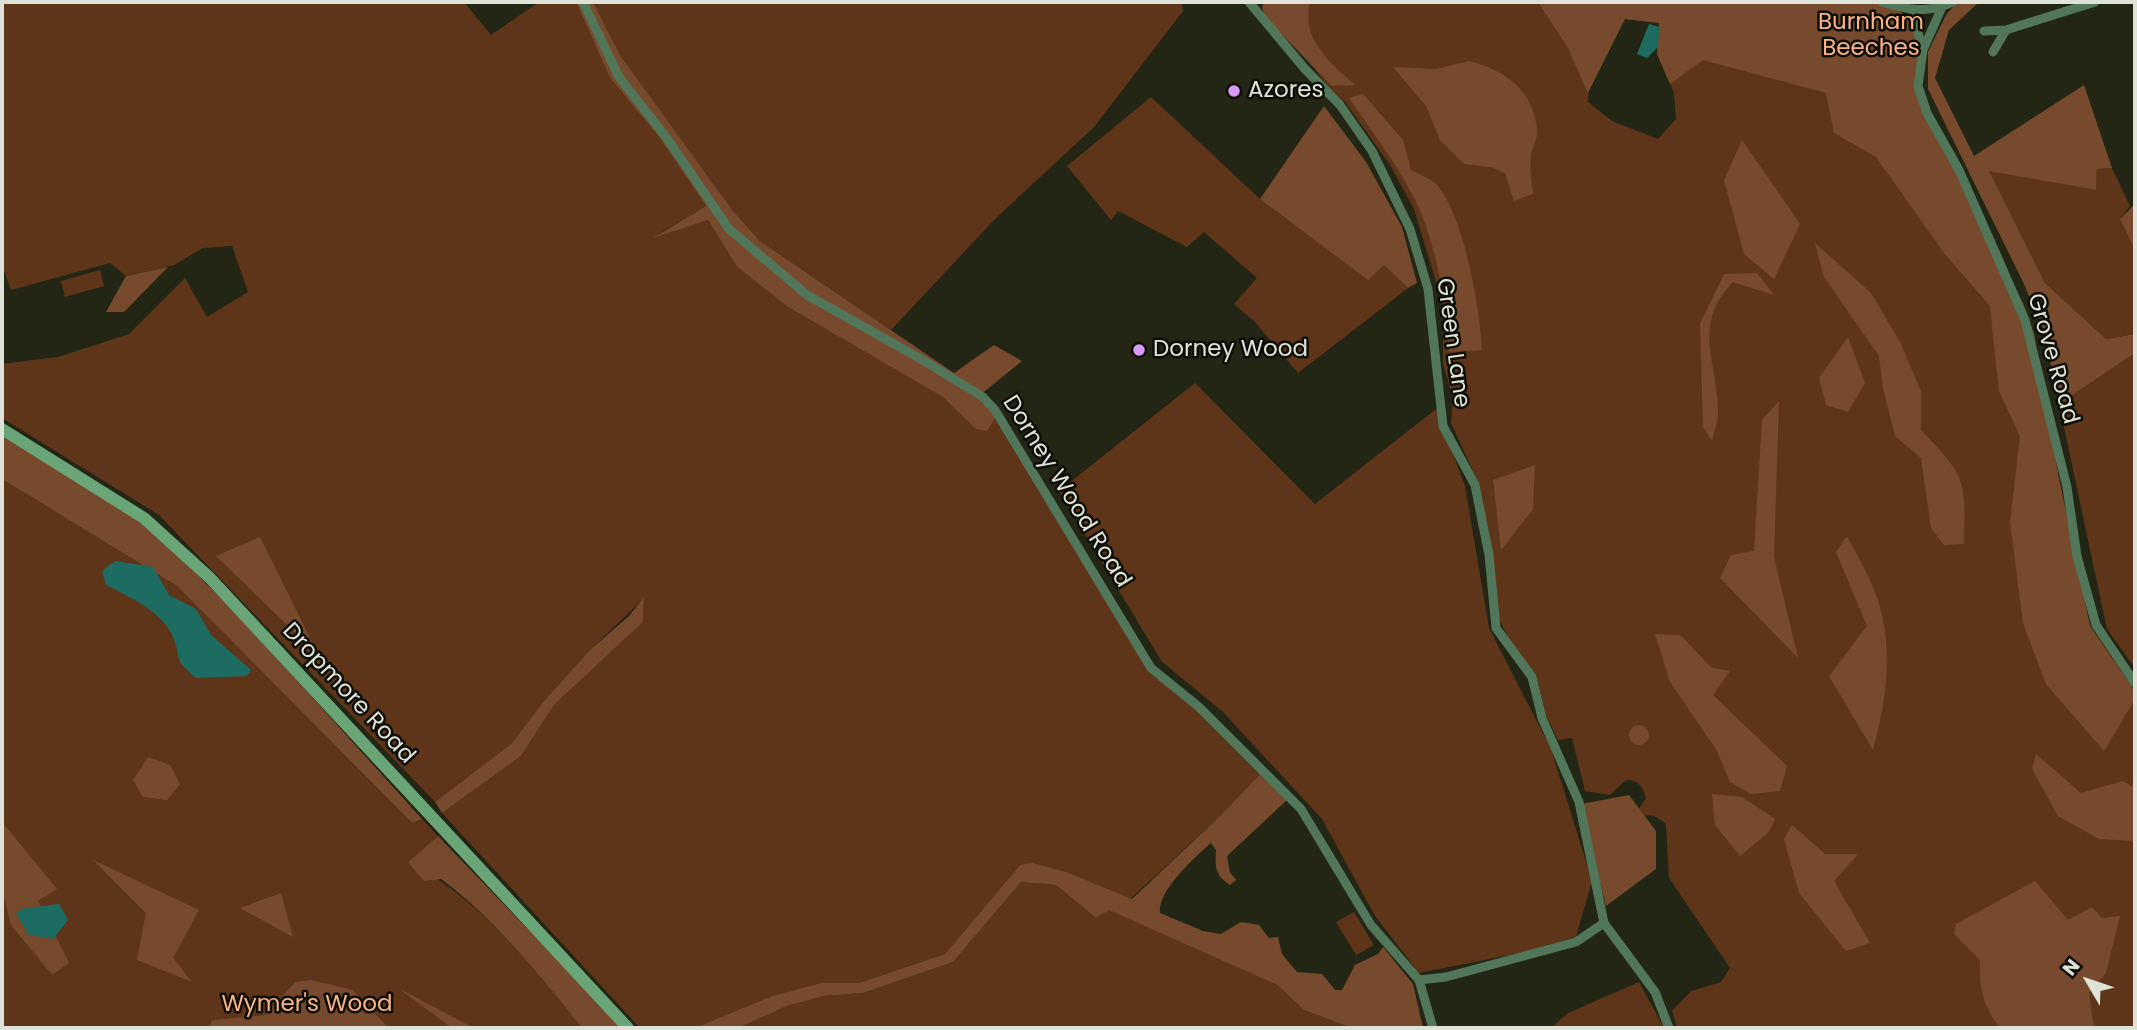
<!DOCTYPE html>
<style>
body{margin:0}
#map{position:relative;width:2137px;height:1030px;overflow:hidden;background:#232615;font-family:Poppins,sans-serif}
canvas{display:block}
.frame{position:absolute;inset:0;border:4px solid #dfe2d7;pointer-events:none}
.north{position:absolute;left:2053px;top:946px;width:70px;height:70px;-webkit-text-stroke:5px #0d0e07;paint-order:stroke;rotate:309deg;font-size:19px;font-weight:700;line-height:28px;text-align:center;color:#dfe2d7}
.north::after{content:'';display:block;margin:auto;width:24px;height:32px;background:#dfe2d7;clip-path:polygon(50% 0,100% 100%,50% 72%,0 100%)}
</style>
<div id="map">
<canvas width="2137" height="1030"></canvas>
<div class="frame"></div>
<div class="north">N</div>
</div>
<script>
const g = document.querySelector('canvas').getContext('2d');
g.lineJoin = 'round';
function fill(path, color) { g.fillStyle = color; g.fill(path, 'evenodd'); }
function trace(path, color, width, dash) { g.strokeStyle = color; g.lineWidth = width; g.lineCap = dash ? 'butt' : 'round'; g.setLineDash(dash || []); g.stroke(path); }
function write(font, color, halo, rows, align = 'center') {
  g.font = font + ' Poppins,sans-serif'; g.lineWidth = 5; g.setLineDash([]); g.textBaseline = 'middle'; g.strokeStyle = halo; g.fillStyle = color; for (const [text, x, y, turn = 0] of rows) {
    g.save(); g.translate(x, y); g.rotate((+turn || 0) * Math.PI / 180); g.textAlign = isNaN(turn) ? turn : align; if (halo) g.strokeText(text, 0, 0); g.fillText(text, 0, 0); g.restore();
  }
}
const green = new Path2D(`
 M2,2H464L491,35L539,2H576L610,78L659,137L706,206L657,235L708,220L737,267L788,307L944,397L976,429L996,416L1151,668L1264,770L1220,816L1129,900L1093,883L1020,865L945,954L859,983H821L772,996L696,1028H640L442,813L521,756L554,705L643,622L644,598L590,650L544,701L511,744L435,802L159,515L2,418V364L58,357L129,334L185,278L207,317L248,292L232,246L203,248L174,265L126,276L110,263L11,290L2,265Z
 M593,2H1182L1183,11L1094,127L996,218L891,330L760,241L733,211L620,55Z
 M1264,2H1874L2001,269L2023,303L2034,334L2058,474L2090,626L2135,692V1028H1677L1672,1011L1691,991L1721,982L1730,968L1669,878L1666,824C1651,812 1645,813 1629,824L1646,798C1642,786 1639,780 1626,780L1610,795L1585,791L1572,738L1558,740L1546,715L1536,675L1511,643L1498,617L1489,532L1479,484L1451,423L1453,398L1443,364V305L1414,209L1390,165L1345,102L1330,89L1309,62L1266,18ZM1624,19L1659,23L1657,54L1674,93L1676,119L1658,139L1612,121L1588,102L1589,82Z
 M1151,97L1260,199L1368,279L1384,265L1408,288L1298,373L1255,322L1234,304L1257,278L1204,232L1187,247L1118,211L1111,220L1067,166Z
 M2112,168L2130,206L2120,219L2135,250V334L2106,339L2045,283L1988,170L2096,190L2097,169Z
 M100,270L104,286L65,297L61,281Z
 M2135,353V668L2107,629L2059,404Z
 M1195,383L1315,504L1436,409L1465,486L1489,628L1551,749L1592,881L1576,937L1525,952L1419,973L1375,916L1322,819L1223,712L1162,662L1059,491Z
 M2,479L177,586L412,823L422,819L438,836L408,862C482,900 531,964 582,1028H389L353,990L295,982L265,1015L212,1020L209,1028H2Z
 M1021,882L1056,885L1096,918L1108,909L1277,985L1304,1010L1352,1028H738L787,1006L824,996L863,993L953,962Z
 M1354,912L1374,945L1356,955L1336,922Z
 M1639,982L1664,1028H1551L1568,1013Z`);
const forest = new Path2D(`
 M576,2H593L620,55L733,211L760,241L954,373L994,345L1022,361L980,395L996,416L987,431L976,429L943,397L788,307L737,267L708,220L653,238L706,206L659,137L610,78Z
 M1264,2H1310C1300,38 1330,63 1355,85L1332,86L1266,18L1262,8Z
 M1538,2H1874L1893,7L1912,19L1921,48L1918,97L1949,148L2001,269L2023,303L2034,334L2058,474L2090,626L2135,691V699L2104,751L2046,684L2023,623L2010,522L2020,436L1999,391L1990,306L1944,253L1876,157L1834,133L1826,93L1703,60L1670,84L1657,54L1659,23L1625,19L1588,93L1567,46Z
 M1957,2H1979L1949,30L1935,78L1974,156L2084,85L2112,168L2097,169L2096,190L1989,171L2045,283L2106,339L2135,334V353L2059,404L2044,331L2024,284L1928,89V52L1946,15Z
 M1469,61C1504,70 1533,89 1537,129C1538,137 1533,147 1531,155C1529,167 1532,182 1533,194L1514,201L1505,173L1491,167L1464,164L1440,140L1426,106L1393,67L1437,69Z
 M1363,94L1403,140L1411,170C1418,174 1429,178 1435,183C1463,210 1481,312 1482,350L1449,352C1447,305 1437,251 1419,208C1401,169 1373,133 1349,98Z
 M1324,106L1366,162L1402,227L1417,283L1408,288L1384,265L1368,280L1260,199Z
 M1742,140L1800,224L1774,279L1744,254L1724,180Z
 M2135,204V250L2120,219Z
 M1815,243L1871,293L1900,342L1921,391V430C1966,477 1966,479 1964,544L1944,545L1931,528L1921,458L1895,436L1883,388L1879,356L1824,277Z
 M168,267L124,312H106L126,276Z
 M1757,273L1774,295L1733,282C1690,326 1719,363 1718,414C1718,422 1714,432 1712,441L1703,427L1700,324L1724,274Z
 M1848,337L1865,383L1848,412L1826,405L1819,378Z
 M1779,401L1774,557L1798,658L1720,578L1731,555L1754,551L1762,420Z
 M2,436L148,526L238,615L422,819L412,823L177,586L2,479Z
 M1535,465L1533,509L1501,550L1493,480Z
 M1847,536C1856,554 1867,571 1874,590C1895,641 1887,699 1873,750L1829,676L1867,626L1836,552Z
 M260,537L319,656L216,556Z
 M644,597L643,622L554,705L521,756L442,813L435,802L511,744L544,701L590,650L629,616Z
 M1655,634L1680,635L1712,668L1730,671L1713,695L1787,766L1780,791L1751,794L1730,782L1716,749L1670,682Z
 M1629 735a10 10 0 1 1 20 0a10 10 0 1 1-20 0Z
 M2036,754L2081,793L2123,781L2135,788V841L2099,839L2058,816L2032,769Z
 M148,757L170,765L180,784L167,800L143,797L133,780Z
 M1264,770L1289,798L1227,856L1230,872L1236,880L1230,885C1215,875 1215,867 1216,850L1211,843C1195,857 1157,891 1160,913L1203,931L1221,934L1241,922L1259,925L1269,938L1278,937L1282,954L1297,972L1322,974L1335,990H1342L1355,965L1378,954L1383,947L1413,984L1423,1028H1352L1304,1010L1277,985L1109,910L1096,918L1056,885L1021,882L953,962L863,993L824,996L787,1006L738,1028H695L772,996L821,983H859L945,954L1020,865L1032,863L1066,872L1132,899L1220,816Z
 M1712,794L1742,797L1775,819L1769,832L1740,856L1715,825Z
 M1629,795L1656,831V869L1606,906L1581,804Z
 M2,822L57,889L38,901L69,963L52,975L11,925L2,889Z
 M1792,825L1825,854H1858L1834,881L1870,943L1846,951L1799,893L1784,839Z
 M438,836L623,1028H582C539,974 496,920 441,879L424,881L408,862Z
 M93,860L199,910L173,958L192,982L137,960L146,913Z
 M2035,881L2068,920L2092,907L2102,918L2120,916L2106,973L2089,993L2094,1028H2000C1983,1005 1979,989 1980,960L1954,934L1956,924Z
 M281,893L293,937L240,908Z
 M311,980L353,990L389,1028H209L212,1020L265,1015L295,982Z
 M398,988L472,1027L473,1028H452Z`);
const water = new Path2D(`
 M1649,24L1659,27L1658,47L1647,58L1637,54Z
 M115,561L153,567L169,595L196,609L211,635L251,670L247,676L196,678C171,656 183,662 173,637C162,611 129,597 106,585L102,571Z
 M59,904L68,920L53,939L29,935L16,914L21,909Z`);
const street = new Path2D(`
 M583,2L619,77L666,137L729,229L807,295L921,359L983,397L995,410L1151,668L1199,707L1301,809L1371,925L1419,980L1433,1028
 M1249,2L1305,69L1340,105L1372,151L1410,229L1428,289L1443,426L1475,485L1489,555L1496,628L1532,677L1542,718L1579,802L1604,923L1655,992L1669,1028
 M1882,2C1908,10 1927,14 1953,2
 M1942,7L1923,50L1918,86L1927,113L1959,170L2025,320L2067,487L2077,556L2096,625L2135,683
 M1912,12L1923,50
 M2006,30L2095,2
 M1984,31L2006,30L1993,52
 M1419,980L1446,977L1576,942L1604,923`);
const secondary = new Path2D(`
 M2,429L144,518L210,578L628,1028`);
const markers = [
 [1234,91,7,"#d99af7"],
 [1139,350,7,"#d99af7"]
];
const parkNames = [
 ["Burnham",1871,23],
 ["Beeches",1871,49],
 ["Wymer's Wood",307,1005]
];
const poiNames = [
 ["Azores",1248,91],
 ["Dorney Wood",1153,350]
];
const streetNames = [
 ["Green Lane",1452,343,82],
 ["Grove Road",2052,359,74],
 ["Dorney Wood Road",1066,492,58],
 ["Dropmore Road",348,694,47]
];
fill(green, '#5f3519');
fill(forest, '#784a2d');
fill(water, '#1d6c62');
trace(street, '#51765a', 9);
trace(secondary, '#69a577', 12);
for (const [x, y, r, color] of markers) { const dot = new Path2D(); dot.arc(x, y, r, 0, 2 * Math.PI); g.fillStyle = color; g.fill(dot); trace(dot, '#0d0e07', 2.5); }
write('23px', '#fbb284', '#0d0e07', parkNames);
write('23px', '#dfe2d7', '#0d0e07', poiNames, 'left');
write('23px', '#dfe2d7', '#0d0e07', streetNames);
</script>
